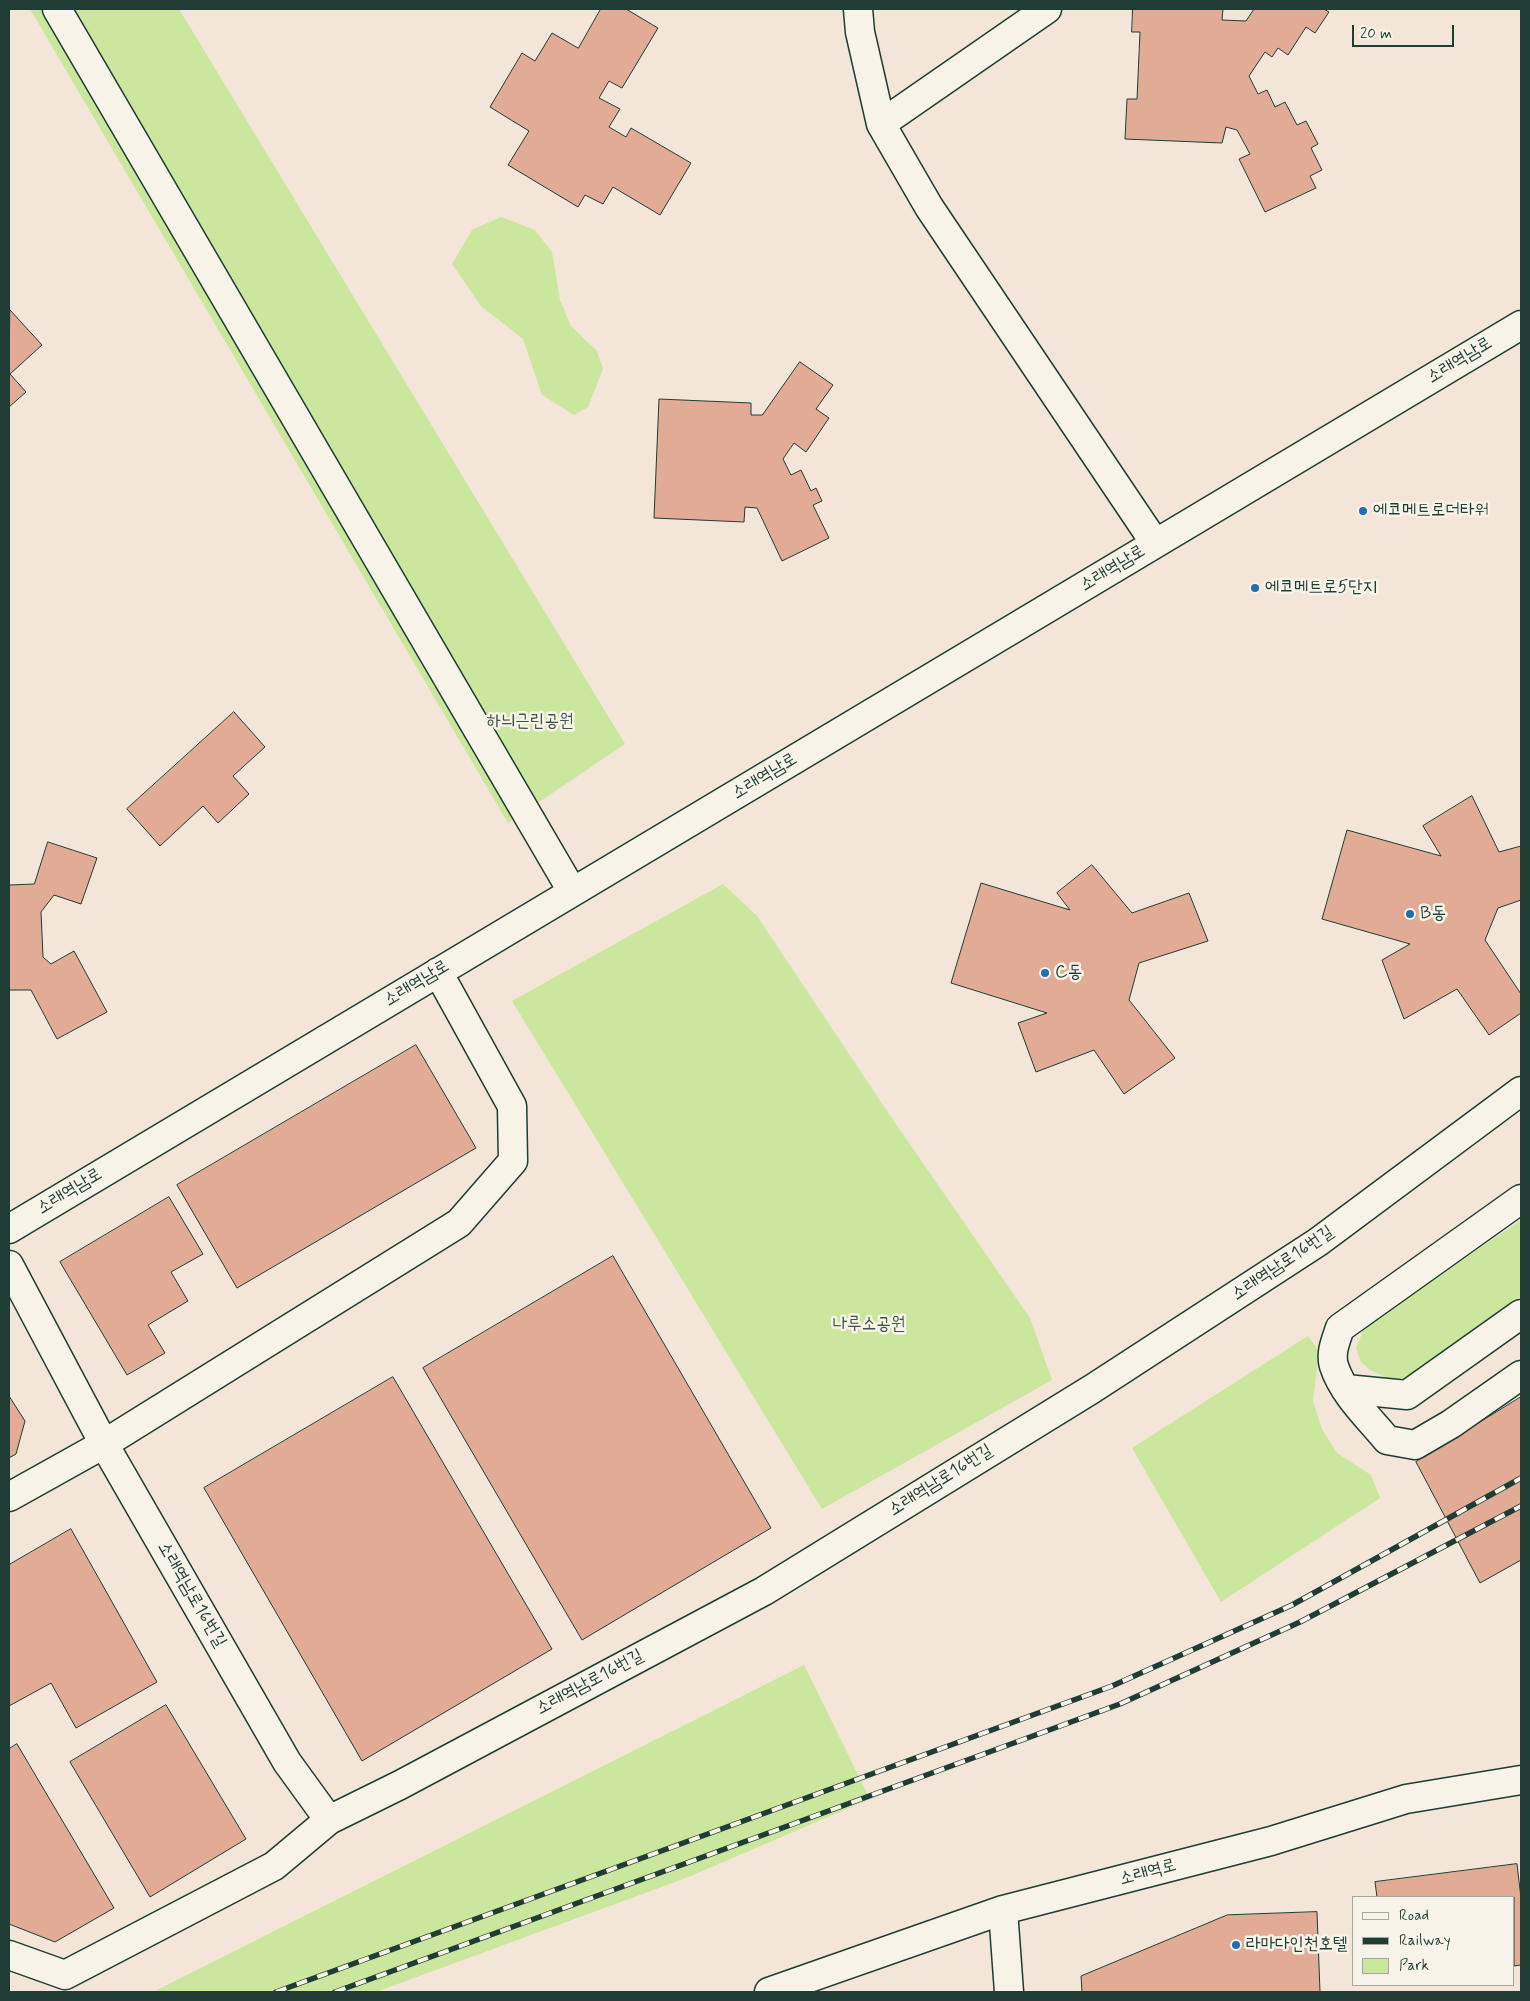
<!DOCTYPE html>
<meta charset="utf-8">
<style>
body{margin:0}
#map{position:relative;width:1530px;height:2001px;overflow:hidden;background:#f3e5d8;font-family:Mynerve,sans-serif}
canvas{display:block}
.frame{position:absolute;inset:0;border:10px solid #1f3d34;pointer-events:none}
.legend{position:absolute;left:1352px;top:1896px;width:162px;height:90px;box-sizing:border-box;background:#f7f3e8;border:1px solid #a1aaa0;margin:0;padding:6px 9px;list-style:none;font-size:15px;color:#1f3d34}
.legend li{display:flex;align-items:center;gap:10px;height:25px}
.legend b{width:25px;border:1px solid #a1aaa0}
.scale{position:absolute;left:1352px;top:25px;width:102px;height:22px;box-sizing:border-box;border:2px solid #1f3d34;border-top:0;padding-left:6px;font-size:15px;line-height:18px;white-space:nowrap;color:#1f3d34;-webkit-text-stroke:4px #f7f3e8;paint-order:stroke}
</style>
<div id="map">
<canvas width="1530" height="2001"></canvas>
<div class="frame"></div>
<ul class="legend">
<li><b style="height:6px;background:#f7f3e8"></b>Road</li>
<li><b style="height:6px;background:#1f3d34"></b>Railway</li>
<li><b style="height:14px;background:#cbe79e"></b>Park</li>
</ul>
<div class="scale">20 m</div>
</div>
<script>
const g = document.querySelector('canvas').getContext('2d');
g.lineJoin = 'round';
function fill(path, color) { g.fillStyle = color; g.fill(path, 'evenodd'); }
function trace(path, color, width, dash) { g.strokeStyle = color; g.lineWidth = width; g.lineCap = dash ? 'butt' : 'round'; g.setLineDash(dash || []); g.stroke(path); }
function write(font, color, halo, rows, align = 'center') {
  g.font = font + ' Mynerve,"Poor Story",sans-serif'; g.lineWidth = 5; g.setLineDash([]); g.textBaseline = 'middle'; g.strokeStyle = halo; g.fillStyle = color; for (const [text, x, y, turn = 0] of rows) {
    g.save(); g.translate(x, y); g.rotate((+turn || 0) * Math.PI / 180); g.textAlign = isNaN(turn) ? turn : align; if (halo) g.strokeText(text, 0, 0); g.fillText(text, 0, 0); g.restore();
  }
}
const green = new Path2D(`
 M30,9H179L625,744L508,823Z
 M501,217L535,230L552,252L560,300L571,326L597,351L603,369L588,407L574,415L542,395L523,339L481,306L452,264L472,230Z
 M723,884L757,916L889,1114L1030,1318L1052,1380L822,1509L512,1001Z
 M1521,1220V1296L1407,1378L1389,1379L1370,1370L1361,1362L1356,1348L1365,1326Z
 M1308,1336L1319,1351L1313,1401L1322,1429L1337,1453L1371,1475L1380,1498L1221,1602L1132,1448Z
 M804,1665L870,1799L686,1878L376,1992H153Z`);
const building = new Path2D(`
 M601,9H626L658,28L622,88L609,81L599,98L620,109L609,127L626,137L631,128L691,163L660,215L613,187L603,204L585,195L578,207L508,165L529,131L490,107L522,53L535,61L552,33L578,48Z
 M1133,9H1223L1222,20L1246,21L1254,9H1324L1329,12L1315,33L1306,27L1288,55L1278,48L1272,57L1265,52L1249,76L1258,94L1267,90L1275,107L1285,102L1297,125L1306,121L1318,144L1311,148L1322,170L1310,176L1316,188L1265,212L1239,159L1250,154L1237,130L1226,127L1222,143L1125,139L1127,99H1137L1140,32H1132Z
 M10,310L42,345L10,374L26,392L9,407Z
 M800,362L833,385L816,409L829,418L806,452L794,443L783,459L791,475L801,470L811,491L816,488L822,501L813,505L829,538L782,561L757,508L745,507L744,522L654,518L659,399L751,403V415H762Z
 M234,712L265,747L233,776L249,794L218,823L203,806L160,846L127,809Z
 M1472,796L1499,852L1521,846V900L1498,908L1485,940L1521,994V1013L1489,1035L1457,989L1404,1019L1382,960L1410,944L1322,919L1347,830L1441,856L1423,826Z
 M48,842L97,858L81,904L54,895L41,912L43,957L51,964L74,951L107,1012L57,1039L31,990H9V885L34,884Z
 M1092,865L1132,913L1189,893L1208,941L1139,963L1129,1000L1175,1058L1124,1094L1094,1050L1036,1072L1018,1023L1047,1013L951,983L981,883L1070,910L1057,893Z
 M416,1045L476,1148L237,1288L177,1185Z
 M169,1197L203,1254L171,1272L188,1301L148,1325L165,1353L127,1375L60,1262Z
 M613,1256L771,1528L582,1640L423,1368Z
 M393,1377L552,1649L362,1761L204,1488Z
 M9,1396L25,1421L16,1454L9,1458Z
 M1521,1397V1560L1480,1583L1416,1462Z
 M71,1529L157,1682L76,1728L51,1683L9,1706V1565Z
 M166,1705L246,1839L150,1897L70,1762Z
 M17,1744L114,1908L55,1942L9,1924V1749Z
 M1517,1864L1521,1898V1965L1514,1966V1897H1377L1375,1882Z
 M1317,1912L1320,1992H1082L1081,1976L1227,1915Z`);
const minor = new Path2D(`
 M57,9L572,891
 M858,9L860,32L881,124L929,207L1155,543
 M881,124L1047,9
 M1521,1199L1340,1328C1336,1340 1330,1353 1334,1366C1343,1394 1369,1418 1387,1440L1415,1445L1451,1424L1521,1375
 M9,1229L1521,325
 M9,1265L104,1444L287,1762L329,1820L400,1785L764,1591L1092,1389L1318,1242L1521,1091
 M1346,1389L1407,1395L1521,1314
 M9,1497L104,1444L459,1223L513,1161L512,1106L438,972
 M1003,1910L1009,1992
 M9,1955L65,1975L274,1866L329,1820
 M769,1992L1003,1910L1271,1841L1406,1799L1521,1780`);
const rail = new Path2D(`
 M276,1992L1112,1686L1292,1605L1521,1478
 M335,1992L1120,1704L1300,1622L1521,1506`);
const markers = [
 [1363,511,5,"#1f6fb2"],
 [1255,588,5,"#1f6fb2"],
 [1410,914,5,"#1f6fb2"],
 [1045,973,5,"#1f6fb2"],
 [1236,1945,5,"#1f6fb2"]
];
const streetNames = [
 ["소래역남로",1460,361,-31],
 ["소래역남로",1113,569,-31],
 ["소래역남로",765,777,-31],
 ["소래역남로",417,984,-31],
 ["소래역남로",70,1192,-31],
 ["소래역남로16번길",1283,1264,-34],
 ["소래역남로16번길",941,1481,-32],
 ["소래역남로16번길",191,1595,60],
 ["소래역남로16번길",590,1683,-28],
 ["소래역로",1148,1873,-15]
];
const poiNames = [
 ["에코메트로더타워",1373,511],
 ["에코메트로5단지",1265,588],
 ["B동",1420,914],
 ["C동",1055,973],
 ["라마다인천호텔",1246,1945]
];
const parkNames = [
 ["하늬근린공원",530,722],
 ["나루소공원",869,1325]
];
fill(green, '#cbe79e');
fill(building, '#e1ab96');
trace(building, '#1f3d34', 1);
trace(minor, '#1f3d34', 31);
trace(minor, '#f7f3e8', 28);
trace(rail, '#1f3d34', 5.5);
trace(rail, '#f7f3e8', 4, [11]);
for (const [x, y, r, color] of markers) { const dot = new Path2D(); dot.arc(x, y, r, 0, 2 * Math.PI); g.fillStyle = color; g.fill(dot); trace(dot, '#f7f3e8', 2); }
write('18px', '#1f3d34', '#f7f3e8', streetNames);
write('18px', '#1f3d34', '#f7f3e8', poiNames, 'left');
write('18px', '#395644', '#f7f3e8', parkNames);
</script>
